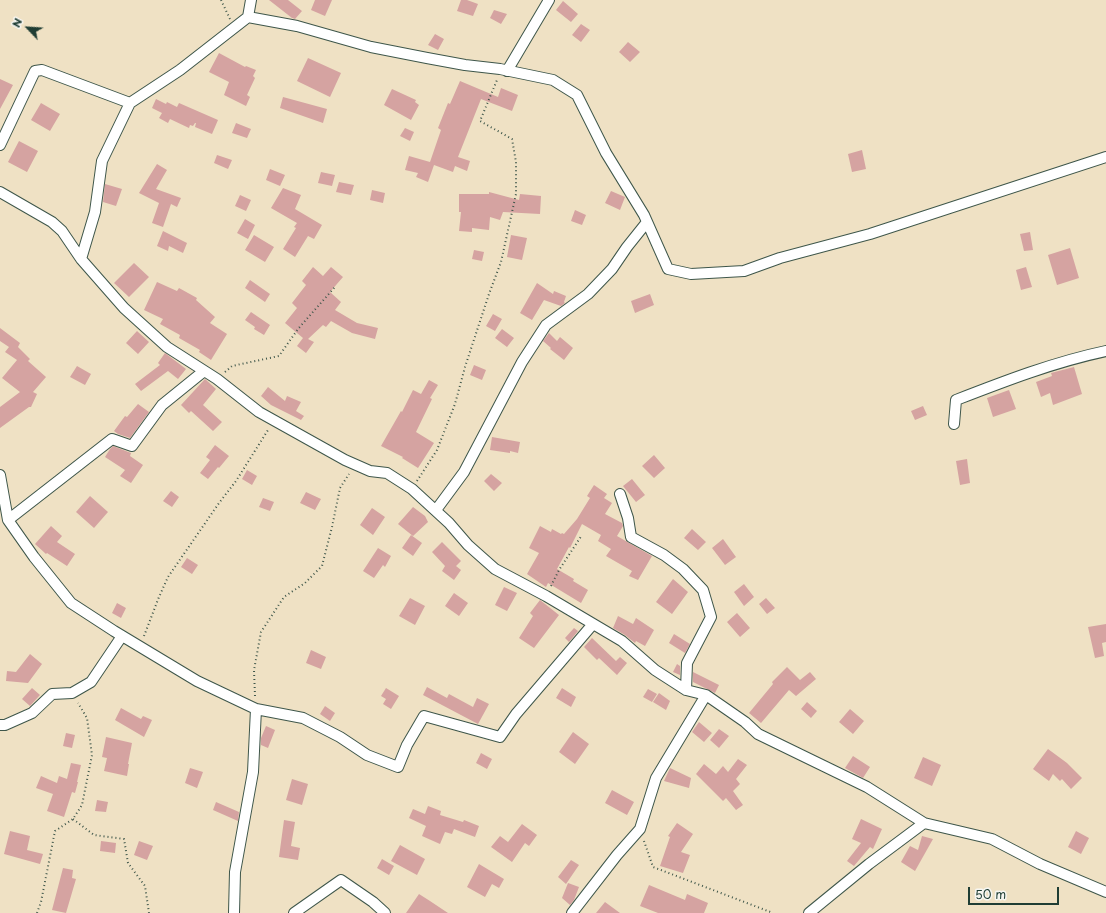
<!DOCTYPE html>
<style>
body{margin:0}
#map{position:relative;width:1106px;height:913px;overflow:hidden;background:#efe1c4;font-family:"Playpen Sans",sans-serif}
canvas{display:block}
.north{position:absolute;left:8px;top:8px;width:40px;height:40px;-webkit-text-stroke:3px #f6f6f2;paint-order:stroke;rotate:295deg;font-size:11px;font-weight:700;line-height:16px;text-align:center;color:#1f3d34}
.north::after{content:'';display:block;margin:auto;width:14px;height:18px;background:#1f3d34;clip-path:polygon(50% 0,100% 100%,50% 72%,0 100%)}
.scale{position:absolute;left:968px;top:887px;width:91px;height:18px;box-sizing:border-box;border:2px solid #1f3d34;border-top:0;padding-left:5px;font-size:12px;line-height:14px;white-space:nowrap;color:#1f3d34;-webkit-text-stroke:3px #f6f6f2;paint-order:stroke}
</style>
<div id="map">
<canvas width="1106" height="913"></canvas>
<div class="north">N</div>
<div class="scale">50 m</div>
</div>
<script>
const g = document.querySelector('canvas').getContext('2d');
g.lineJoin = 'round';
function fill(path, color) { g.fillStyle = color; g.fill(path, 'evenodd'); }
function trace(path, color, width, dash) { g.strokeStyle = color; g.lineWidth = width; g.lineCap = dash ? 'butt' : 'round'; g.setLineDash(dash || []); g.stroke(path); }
const building = new Path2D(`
 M269,0H288L302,11L295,19L292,18Z
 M315,0H332L325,16L311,10Z
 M461,0H467L478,4L473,16L457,11Z
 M563,1L578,14L571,22L556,10Z
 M494,10L507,14L501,24L490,18Z
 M581,24L590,30L581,42L572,35Z
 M435,34L444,39L438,50L428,45Z
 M628,42L640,52L630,62L619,52Z
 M219,53L245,67L246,66L256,70L253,76L255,78L247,95L250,97L246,106L224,95L229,82L209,72Z
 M308,58L341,73L330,97L297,81Z
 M0,79L13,85L0,109Z
 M460,81L498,97L501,88L518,95L512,111L481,99L458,157L470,161L467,171L455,166L453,172L434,165L428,182L416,177L418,173L405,170L409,156L430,162L441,130L438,128L448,103L450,104Z
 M392,89L416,100L415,102L419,105L411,120L384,105Z
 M283,97L327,109L323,123L280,108Z
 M156,99L166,104L167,102L177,107L179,103L218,120L212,134L195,127L196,123H195L193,126L190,125L189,128L170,119L168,123L159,118L162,113L152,108Z
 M41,103L60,114L50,131L31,120Z
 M236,123L251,129L247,138L232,133Z
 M405,128L414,132L410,141L400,136Z
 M19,141L38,151L27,172L8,162Z
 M862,150L866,169L852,172L848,154Z
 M217,155L232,160L228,169L214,163Z
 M157,164L167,170L156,189L181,198L177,207L171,204L163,227L152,223L159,203L139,193Z
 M270,169L285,175L280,186L266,180Z
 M321,172L335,175L332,186L318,183Z
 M339,182L354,185L351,195L336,192Z
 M105,184L122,189L116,206L103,202Z
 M283,188L301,195L295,209L322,225L314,239L308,236L295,257L283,249L296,228L294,227L297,223L271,208Z
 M372,190L385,193L383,203L370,200Z
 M611,191L625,197L620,210L605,203Z
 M489,192L519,200L520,194L541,196L540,214L503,212L500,220L490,217L489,230L472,228V232L459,231L461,212H459V194H489Z
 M240,195L251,200L246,211L235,206Z
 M575,210L586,215L582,225L571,221Z
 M245,219L255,225L248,239L237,233Z
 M163,231L187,243L183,253L169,246L168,251L157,246Z
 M1030,232L1033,250L1024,251L1020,234Z
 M254,235L274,247L265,262L245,250Z
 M511,235L527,238L522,260L507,257Z
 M1070,248L1079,278L1057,285L1048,255Z
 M474,250L484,252L482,261L472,259Z
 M134,263L149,277L129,297L114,283Z
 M313,267L323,276L331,267L343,277L330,292L341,302L335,310L357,323L378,328L375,339L352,333L331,321L326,327L323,325L308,339L314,342L306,353L297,346L303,338L285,323L297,308L292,303L306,285L302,281Z
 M1026,267L1032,287L1021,290L1016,270Z
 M250,280L270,294L265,302L245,288Z
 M157,282L177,291L179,288L197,298L196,300L215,317L210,323L227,334L211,360L199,352L200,350L179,338L180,335L160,324L163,319L144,310Z
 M537,283L553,294L554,291L566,296L564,302L565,303L561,306L544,300L532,320L520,313Z
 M650,294L654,305L635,313L631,301Z
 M251,312L270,325L264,335L254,329L255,327L245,320Z
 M493,314L502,319L495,331L486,326Z
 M0,328L20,343L18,347L30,359L28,361L46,377L33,392L37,394L31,407H29L0,428V407L20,392L2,378L17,360L5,352L9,347L0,341Z
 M502,329L514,338L507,347L495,338Z
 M137,331L149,342L138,354L126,343Z
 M549,333L557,341L560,337L573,348L564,360L550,349L551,348L543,341Z
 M165,353L186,369L178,379L168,371L141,391L135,384L160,365L158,363Z
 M474,365L486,370L482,380L470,375Z
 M77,366L91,374L85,385L70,377Z
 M1074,367L1082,394L1053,405L1050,393L1041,397L1036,382L1052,376L1051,373Z
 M205,379L216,389L203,405L222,422L213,431L191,411L189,413L181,405Z
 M429,380L438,385L430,398L432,399L416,432L434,443L418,468L402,458L403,457L381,446L401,411L402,412L413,390L421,394Z
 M268,387L285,401L287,396L301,402L296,411L304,416L301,420L271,405L261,396Z
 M1009,390L1016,409L993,417L987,398Z
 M138,404L149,412L130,438L118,434L114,431L125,416L127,417Z
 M923,406L927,415L915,420L911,411Z
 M492,437L520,442L518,453L510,451V453L490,450Z
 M215,445L229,456L219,468L218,467L208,479L200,473L210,460L206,457Z
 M113,446L131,453L130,456L143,465L131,483L120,476L125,470L105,457L110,449Z
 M654,455L665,468L654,478L642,466Z
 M967,459L970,483L960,485L956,461Z
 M247,470L257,476L252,485L242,479Z
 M491,474L502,483L494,491L484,481Z
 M632,479L645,495L636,502L623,486Z
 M594,485L607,494L604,498L612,503L605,514L622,523L623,526L617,536L652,556L638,580L629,576L632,571L606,556L611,549L598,541L601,535L582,524L570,548L569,547L557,569L574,579L573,581L588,590L581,603L548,583L546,587L527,574L539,553L529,548L540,526L551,532L552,529L561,534L562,533L564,534L577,519L590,498L587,496Z
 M171,491L179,497L172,507L163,501Z
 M306,492L321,499L315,510L300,503Z
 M90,496L108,512L94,528L76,512Z
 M263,498L274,502L270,511L259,507Z
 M413,507L425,516L428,522L413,536L398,524Z
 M372,508L385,517L373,535L360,525Z
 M51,526L62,536L57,542L75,554L67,566L47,553L46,554L35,544Z
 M692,529L706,542L698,550L684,538Z
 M411,535L422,543L413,556L402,548Z
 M723,539L736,557L725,565L712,548Z
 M442,542L461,561L456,566L461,570L454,580L442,571L445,566L432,552Z
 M378,548L391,556L385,567L383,565L374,578L363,571Z
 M187,558L198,565L192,574L181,567Z
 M673,579L688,592L672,614L656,602Z
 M744,584L754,597L744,606L734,592Z
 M504,587L517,593L507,611L495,605Z
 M454,593L468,603L459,616L445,606Z
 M410,598L425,606L415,625L399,616Z
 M766,598L775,608L767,614L759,604Z
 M540,600L559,615L534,648L519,638L533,616L530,613Z
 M117,603L126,608L121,618L112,613Z
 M737,613L750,628L740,637L727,622Z
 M618,616L633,624L636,618L654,630L645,646L636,641L635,643L625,635L613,628Z
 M1106,624V642L1102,643L1104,656L1095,658L1088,627Z
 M574,628L578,631L569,642L565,638Z
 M674,634L690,644L685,653L669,643Z
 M592,638L616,661L620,657L627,663L617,675L599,658L597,660L584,647Z
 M311,650L326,657L321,669L306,663Z
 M30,654L42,664L28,683L6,681L7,671L16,672Z
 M677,664L680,666V675L673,672Z
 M787,667L800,680L810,672L816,679L796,696L789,690L761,723L749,713L773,684L772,682Z
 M693,672L719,685L715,693L693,682Z
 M427,687L447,698L449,694L473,707L477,698L489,704L478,724L423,695Z
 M32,688L40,695L30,706L22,699Z
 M386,688L399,696L391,709L383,704L386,699L381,696Z
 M562,688L576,697L571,707L556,698Z
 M648,689L657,694L652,702L643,697Z
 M659,693L670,701L666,710L653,702Z
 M807,702L817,711L811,718L801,709Z
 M325,706L335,713L330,721L320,714Z
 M121,708L141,719L143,716L152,720L144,737L115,720Z
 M850,709L864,721L853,734L839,722Z
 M699,722L712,733L704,742L692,732Z
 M266,726L275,730L268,748L261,745V738Z
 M719,729L729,736L719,748L710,740Z
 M573,732L589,744L575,764L559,752Z
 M66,733L75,735L72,748L63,746Z
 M106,737L132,743L128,764H129L127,776L104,771L107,758L102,757Z
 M1048,749L1067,763L1082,778L1071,789L1062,779L1060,781L1053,774L1049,781L1033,769Z
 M481,753L492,759L487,769L476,763Z
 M853,756L870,767L863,778L845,768Z
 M923,757L941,765L932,786L914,778Z
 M738,759L747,765L736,779L740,784L733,791L743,805L736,810L726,798L723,801L696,774L704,764L716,774L723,766L728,772Z
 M71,763L81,765L77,782H78L75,793L72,792L64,817L47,811L53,794L36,788L41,776L57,783L59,776L67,779Z
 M190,768L203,772L197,788L185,783Z
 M670,768L691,778L689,788L664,781Z
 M292,779L308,784L302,805L286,800Z
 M612,790L634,802L627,815L605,803Z
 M97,800L108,802L106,812L95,811Z
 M216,802L239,812L238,821L213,810Z
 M428,806L441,811L440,815L463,822L464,820L479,826L475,837L454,829L452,834L445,832L440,844L422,836L426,826L409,818L413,809L425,814Z
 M861,819L882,829L873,849L870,847L854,866L847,861L861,843L852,839Z
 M284,820L295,822L291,846L300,848L298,860L279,857Z
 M677,823L693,834L681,852L690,855L683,873L660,866L670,837L668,836Z
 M522,824L537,835L529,846L525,843L512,862L491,847L500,836L508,842Z
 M10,831L30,836L27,850L43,854L40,864L4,854Z
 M1076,831L1089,838L1081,854L1068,847Z
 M922,836L933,839L915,871L901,862L910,846L918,850Z
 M101,841L116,843L115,853L100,851Z
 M139,841L153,846L147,860L134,855Z
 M400,845L425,859L417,875L391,861Z
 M382,859L394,866L389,875L377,868Z
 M571,860L579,865L566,884L558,877Z
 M479,864L504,879L499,888L492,884L485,897L467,887Z
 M63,868L73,870L72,878L76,879L66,913L52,910Z
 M568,883L579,887L574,900L570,905L562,898Z
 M649,885L685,900L687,894L708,903L704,913H658L640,906Z
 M419,894L430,901L448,913H406Z
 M605,902L620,913H596Z`);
const path = new Path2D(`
 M221,0L230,19
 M225,372L232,366L279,356L298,329L335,287
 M417,481L437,450L455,404L465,367L489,294L501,262L516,194V162L512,139L480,121L497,80
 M551,586L559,570L582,535
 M144,636L159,597L168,577L219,503L236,481L268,430
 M255,696L254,670L261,632L284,597L305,583L322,566L332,527L340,488L349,474
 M73,819L94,835L124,839L128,863L145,886L149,913
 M644,841L653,867L773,913
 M37,913L41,902L55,831L73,819L82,805L92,755L87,718L78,703`);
const street = new Path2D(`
 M248,17L251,0
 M507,71L549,0
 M0,145L35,71L42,70L130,103
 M0,192L52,222L62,231L81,259L124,308L167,347L217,379L259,412L345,460L370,471L387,473L412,489L449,523L468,545L495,569L546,596L622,641L655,670L686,690L706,695L745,722L758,734L867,787L924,823L992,839L1040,864L1106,892
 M81,259L95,212L102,161L130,103L180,70L248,17L297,26L371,47L427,58L465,65L500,69L553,80L577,95L606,153L644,215L668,269L691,274L744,271L780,258L870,234L1106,157
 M954,424L956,400C1005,381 1054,362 1106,351
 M0,475L8,520L34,557L71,603L114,631L197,681L256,709L253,772L235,872L234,913
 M620,494L628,518L631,537L664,555L683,569L703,590L711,617L687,663L686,690
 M436,510L464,472L522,362L546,325L588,294L612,269L627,247L647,222
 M8,520L112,439L132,446L162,405L204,371
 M256,709L303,718L340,737L367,755L398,767L407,745L424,716L500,737L516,714L593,624
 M0,725H5L32,713L52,694L72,693L91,682L122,636
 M294,913L341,880L373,902L385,913
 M572,913L617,855L640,829L656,778L706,695
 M809,913L869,864L924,823`);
fill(building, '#d5a3a1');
trace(street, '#3e564a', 12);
trace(path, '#3e564a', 2, [1, 3]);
trace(street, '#fff', 10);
</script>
